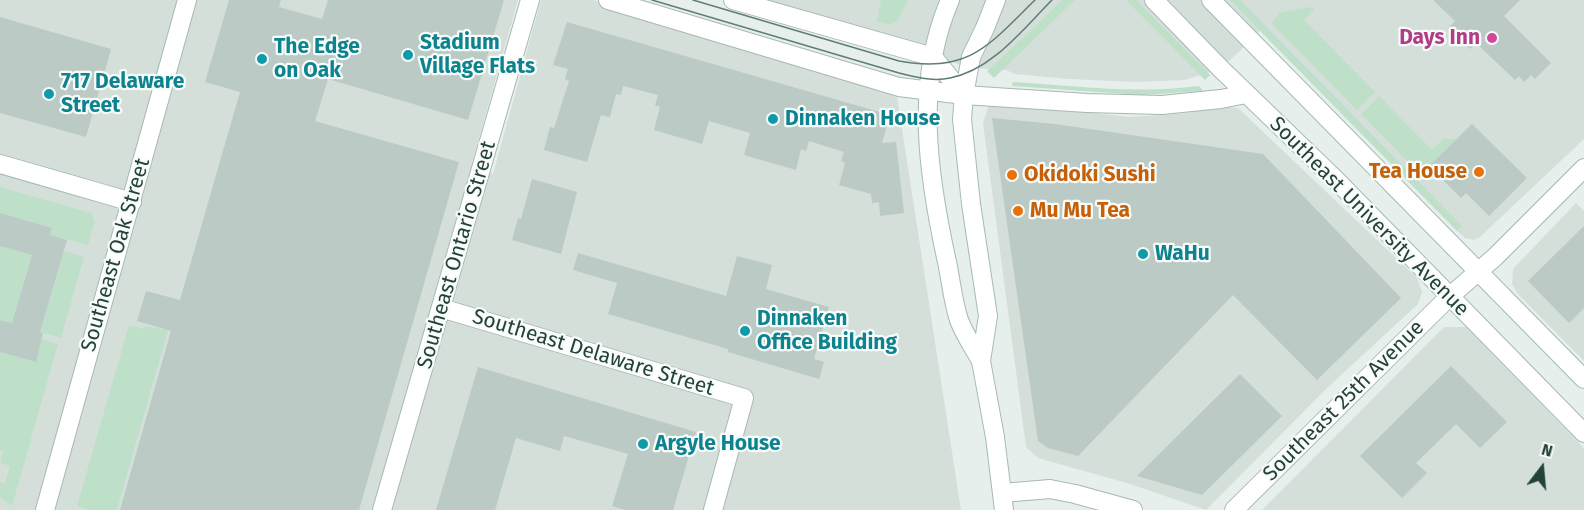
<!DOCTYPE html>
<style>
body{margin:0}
#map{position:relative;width:1584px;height:510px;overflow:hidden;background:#e6efeb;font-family:"Fira Sans",sans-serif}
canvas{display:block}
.north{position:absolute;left:1512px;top:438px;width:60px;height:60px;-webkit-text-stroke:4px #f7fbf9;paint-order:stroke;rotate:16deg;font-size:16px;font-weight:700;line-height:24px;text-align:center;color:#24423a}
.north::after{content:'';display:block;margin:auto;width:21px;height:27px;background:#24423a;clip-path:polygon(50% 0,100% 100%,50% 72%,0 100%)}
</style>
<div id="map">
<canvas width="1584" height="510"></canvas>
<div class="north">N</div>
</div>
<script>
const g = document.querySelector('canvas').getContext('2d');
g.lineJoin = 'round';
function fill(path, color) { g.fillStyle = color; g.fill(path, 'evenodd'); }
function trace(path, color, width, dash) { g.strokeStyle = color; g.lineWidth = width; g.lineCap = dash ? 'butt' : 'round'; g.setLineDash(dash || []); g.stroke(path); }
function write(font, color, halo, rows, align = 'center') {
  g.font = font + ' "Fira Sans",sans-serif'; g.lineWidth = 4.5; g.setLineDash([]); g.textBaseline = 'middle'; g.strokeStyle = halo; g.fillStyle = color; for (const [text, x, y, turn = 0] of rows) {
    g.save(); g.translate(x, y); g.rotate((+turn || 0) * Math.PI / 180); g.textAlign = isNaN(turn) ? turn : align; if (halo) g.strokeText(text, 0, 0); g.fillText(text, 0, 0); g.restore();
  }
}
const built = new Path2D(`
 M0,0H518L472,163L493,174L541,0H593L896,90L961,510H0Z
 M760,0H1584V139L1480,237L1474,240L1465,238L1457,231L1260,31L1221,69L1184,80L1136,82L1069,79L1015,74L1006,70L973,68L871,40Z
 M1000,103L1130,117L1189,113L1221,106L1238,108L1417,278L1422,292L1418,304L1326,389L1206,510L1130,484L1038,458L1026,447L983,123L988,107Z
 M1576,203L1584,211V361L1517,293L1512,284L1513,269Z
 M1444,327H1466L1584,448V510H1262Z`);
const green = new Path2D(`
 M881,0H908L898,20L891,25L877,22Z
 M1062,0H1075L994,78L987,71L1025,36Z
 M1126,0H1136L1210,75L1205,80Z
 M1230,0H1240L1462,226L1457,231Z
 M1312,7L1314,9L1304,20L1375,92L1357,110L1271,23L1281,12Z
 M1013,82C1075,86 1137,94 1199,86L1203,91L1141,95L1012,86Z
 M1379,96L1432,150L1443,139H1457L1420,174L1361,114Z
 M0,187L91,213L95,221L88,245L50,235L51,228L0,213Z
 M0,246L32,255L12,323L0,320Z
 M64,251L84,257L61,338L40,332Z
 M129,325L143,329L145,326L168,330L117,510H90L77,506Z
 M42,339L58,344L12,506L0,497V482L5,483L10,466L0,463L3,451L0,450V352L35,362Z`);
const building = new Path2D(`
 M229,0H281L279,7L322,19L328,0H504L468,120L328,79L315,121L459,162L359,510H120L171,331L137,321L146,291L180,300L240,92L205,82Z
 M1433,0H1520L1504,16L1551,63L1535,79L1531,75L1524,82L1519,76L1515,80L1476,43L1470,49L1454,34L1448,28L1455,21Z
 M0,17L111,49L86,137L0,113Z
 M567,22L890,115L882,143L896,142L904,213L880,216L879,202L872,203L871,194L839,185L845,163L841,161L844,152L809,141L806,151L801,149L796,170L744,155L750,133L709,121L702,144L654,130L660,107L655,105L658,95L623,86L621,95L616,94L610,117L601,115L587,162L544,150L550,127L554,128L569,81L565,79L568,69L553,65Z
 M992,118L1055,124L1263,154L1401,298L1317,380L1233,295L1078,456L1048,448L1038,441Z
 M1472,124L1527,178L1489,216L1466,193L1461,198L1429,166Z
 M532,179L577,192L561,254L512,240L518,218L521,219Z
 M0,213L52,228L50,235L67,240L40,332L43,333L36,362L0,352V320L12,323L32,255L0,246Z
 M1584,226V308L1569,323L1528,281Z
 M578,253L726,296L737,256L772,265L766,289L829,307L814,359L824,362L819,379L728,352V349L608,314L617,283L573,270Z
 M1451,366L1507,422L1480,448L1456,424L1416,463L1427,473L1402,498L1360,456Z
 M478,367L696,432L673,510H625L612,506L628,454L564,436L560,451L516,438L495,510H436Z
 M1240,374L1282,416L1202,495L1137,476Z`);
const minor = new Path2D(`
 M0,164L132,202
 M441,308L744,398L713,510
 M1002,493L1050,489L1075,494L1133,510
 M382,510L530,0
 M1234,510L1449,297L1495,257L1584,168`);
const tertiary = new Path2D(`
 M608,0L899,87L964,95L1087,103L1162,105L1221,99L1246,94
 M733,0L933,57L964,95
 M45,510L187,0`);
const secondary = new Path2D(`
 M950,0C914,83 928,176 947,262C951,281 953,302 959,320C964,334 974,348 981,361
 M996,0L985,28L971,57L964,95L962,119L971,204L988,316L981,361L995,437L1004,510
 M1154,0L1221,69L1335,179L1584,433
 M1211,0L1584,379`);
const tram = new Path2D(`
 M652,0L899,73C916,77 933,82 950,78C992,70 1023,29 1052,0
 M693,0L899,61C969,74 989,45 1035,0`);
const markers = [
 [1492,38,6,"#d1479c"],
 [408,55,6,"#0f9aa8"],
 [262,59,6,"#0f9aa8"],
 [49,94,6,"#0f9aa8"],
 [773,119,6,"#0f9aa8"],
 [1479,172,6,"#e8710a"],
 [1012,175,6,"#e8710a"],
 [1018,211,6,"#e8710a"],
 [1143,254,6,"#0f9aa8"],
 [745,331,6,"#0f9aa8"],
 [643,444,6,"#0f9aa8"]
];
const hotelNames = [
 ["Days Inn",1480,38]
];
const cultureNames = [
 ["Stadium",420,43],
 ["Village Flats",420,67],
 ["The Edge",274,47],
 ["on Oak",274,71],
 ["717 Delaware",61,82],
 ["Street",61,106],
 ["Dinnaken House",785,119],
 ["WaHu",1155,254],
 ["Dinnaken",757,319],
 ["Office Building",757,343],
 ["Argyle House",655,444]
];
const foodNames = [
 ["Tea House",1467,172,"right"],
 ["Okidoki Sushi",1024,175],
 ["Mu Mu Tea",1030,211]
];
const streetNames = [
 ["Southeast University Avenue",1369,217,45],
 ["Southeast Oak Street",116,255,-74],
 ["Southeast Ontario Street",457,255,-74],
 ["Southeast Delaware Street",593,353,17],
 ["Southeast 25th Avenue",1344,401,-45]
];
fill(built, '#d4dfda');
fill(green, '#bfe0c8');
fill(building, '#bbcac4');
trace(minor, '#a8b8b2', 20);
trace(tertiary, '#a8b8b2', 20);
trace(secondary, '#a4bbb3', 20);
trace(minor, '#fff', 18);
trace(tertiary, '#fff', 18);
trace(secondary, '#fff', 18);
trace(tram, '#5f7d75', 1.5);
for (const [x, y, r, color] of markers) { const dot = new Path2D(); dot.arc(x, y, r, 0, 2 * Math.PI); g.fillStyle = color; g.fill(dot); trace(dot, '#f7fbf9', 2); }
write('bold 21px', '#b23c85', '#f7fbf9', hotelNames, 'right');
write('bold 21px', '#0d838f', '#f7fbf9', cultureNames, 'left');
write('bold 21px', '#c56008', '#f7fbf9', foodNames, 'left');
write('21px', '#24423a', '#f7fbf9', streetNames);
</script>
